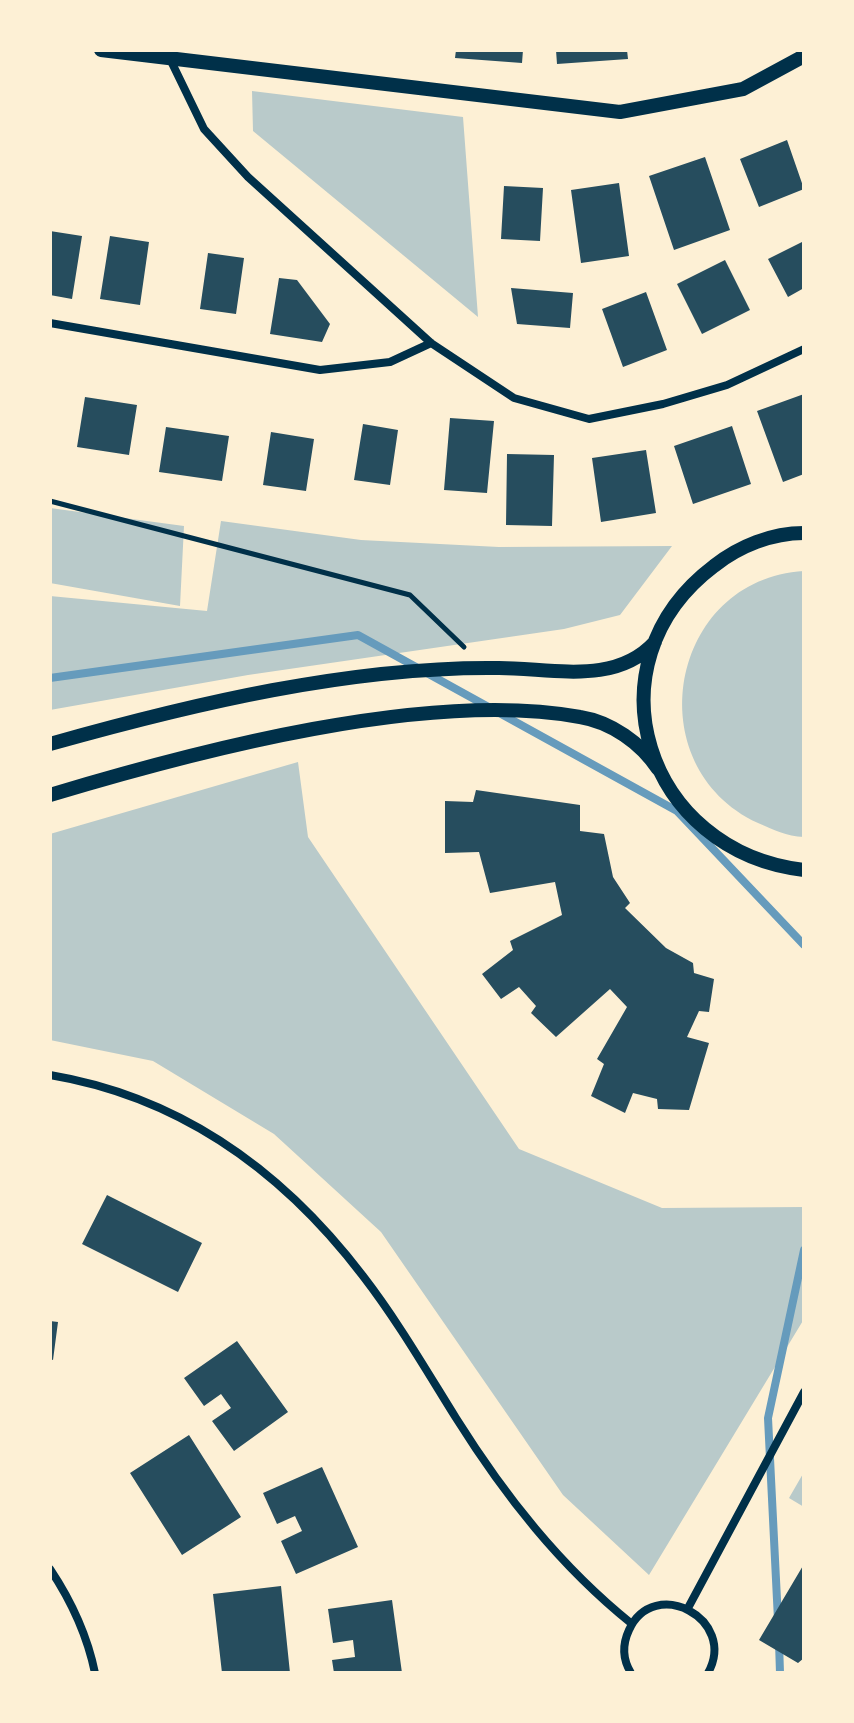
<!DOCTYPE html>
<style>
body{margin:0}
#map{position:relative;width:854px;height:1723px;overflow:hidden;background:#fdf0d5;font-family:"IBM Plex Sans",sans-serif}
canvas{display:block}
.frame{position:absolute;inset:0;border:52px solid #fdf0d5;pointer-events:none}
</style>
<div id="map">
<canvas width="854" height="1723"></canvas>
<div class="frame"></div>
</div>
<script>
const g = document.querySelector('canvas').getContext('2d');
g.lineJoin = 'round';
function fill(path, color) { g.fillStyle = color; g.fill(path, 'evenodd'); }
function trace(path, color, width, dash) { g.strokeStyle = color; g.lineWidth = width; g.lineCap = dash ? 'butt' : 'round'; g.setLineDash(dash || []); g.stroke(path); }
const green = new Path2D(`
 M252,91L463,117L478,317L253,131Z
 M50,508L184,526L180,606L50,583Z
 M221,521L361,540L499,547L672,546L620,615L564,629L248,675L50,710V596L207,611Z
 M804,571V837C786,836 774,830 758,823C636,766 669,579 804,571Z
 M298,762L308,837L519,1149L662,1208L804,1207V1319L649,1575L563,1495L381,1232L274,1134L153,1061L50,1040V834Z
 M804,1472V1507L789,1498Z`);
const stream = new Path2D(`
 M50,678L358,635L677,811L804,945
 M778,1620L768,1418L804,1250
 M779,1642L780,1673`);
const building = new Path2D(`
 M456,50H523L522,63L455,58Z
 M556,50H627L628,59L557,64Z
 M787,140L804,189L759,207L740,159Z
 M705,157L730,230L674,250L649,176Z
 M619,183L629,256L581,263L571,190Z
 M504,186L543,188L540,241L501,239Z
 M50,231L82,236L72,299L50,295Z
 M110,236L149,242L140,305L100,299Z
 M804,241V288L788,297L768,259Z
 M208,253L244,258L236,314L200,309Z
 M725,260L750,310L702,334L677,284Z
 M279,278L297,280L330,324L322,342L270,334Z
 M511,288L573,293L570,328L517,324Z
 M646,292L667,350L623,367L602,309Z
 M804,394V474L783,482L757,411Z
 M85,397L137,405L129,455L77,447Z
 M450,418L494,421L487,493L444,490Z
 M363,424L398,430L390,485L354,480Z
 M732,426L751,484L693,504L674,446Z
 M166,427L229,436L222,481L159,472Z
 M271,432L314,439L306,491L263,485Z
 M646,450L656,513L601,522L592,458Z
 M507,454L554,455L552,526L506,525Z
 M476,790L580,805V831L604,834L613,877L630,903L625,908L666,948L693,963L694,973L714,979L709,1012L699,1011L687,1037L709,1043L689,1110L658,1109L657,1099L633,1093L625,1113L591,1096L604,1064L597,1059L627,1007L610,989L556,1037L531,1013L536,1006L519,987L501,999L482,974L513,950L510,941L562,915L555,882L490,893L479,852L445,853V801L473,802Z
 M107,1195L202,1243L178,1292L82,1244Z
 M50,1321L58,1322L53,1360L50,1359Z
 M237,1341L288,1412L234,1451L212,1421L231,1408L221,1394L204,1406L184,1378Z
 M189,1435L241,1517L182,1555L130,1473Z
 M322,1467L358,1547L296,1574L281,1541L302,1531L295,1516L277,1524L263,1493Z
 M804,1564V1658L798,1663L759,1640Z
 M281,1586L290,1673H222L213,1594Z
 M392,1600L402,1673H334L332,1660L355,1657L353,1640L333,1643L328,1609Z`);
const path = new Path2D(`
 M50,501L410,595L464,647`);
const minor = new Path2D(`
 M171,61L204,129L248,177L431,343L514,398L589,419L663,404L727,385L804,349
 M50,323L320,370L390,362L431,343
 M50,1075C181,1097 283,1171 363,1276C397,1320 426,1370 456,1418C505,1496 560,1566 632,1624
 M50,1569C72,1602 87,1634 95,1673
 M688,1608L804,1392
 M631,1673C623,1660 622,1645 629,1630C654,1575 738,1619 708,1673`);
const tertiary = new Path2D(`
 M101,50L620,112L743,89L804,56
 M804,533C772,533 739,546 714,566C584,664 646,852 804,870
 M50,744C192,704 351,666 499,668C552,668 615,686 655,642
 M50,795C196,751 429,689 580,717C611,722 641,743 658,769`);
fill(green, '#b9caca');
trace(stream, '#669bbc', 8);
fill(building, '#264d5e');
trace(path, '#003049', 5);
trace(minor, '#003049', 8);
trace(tertiary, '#003049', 14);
</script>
